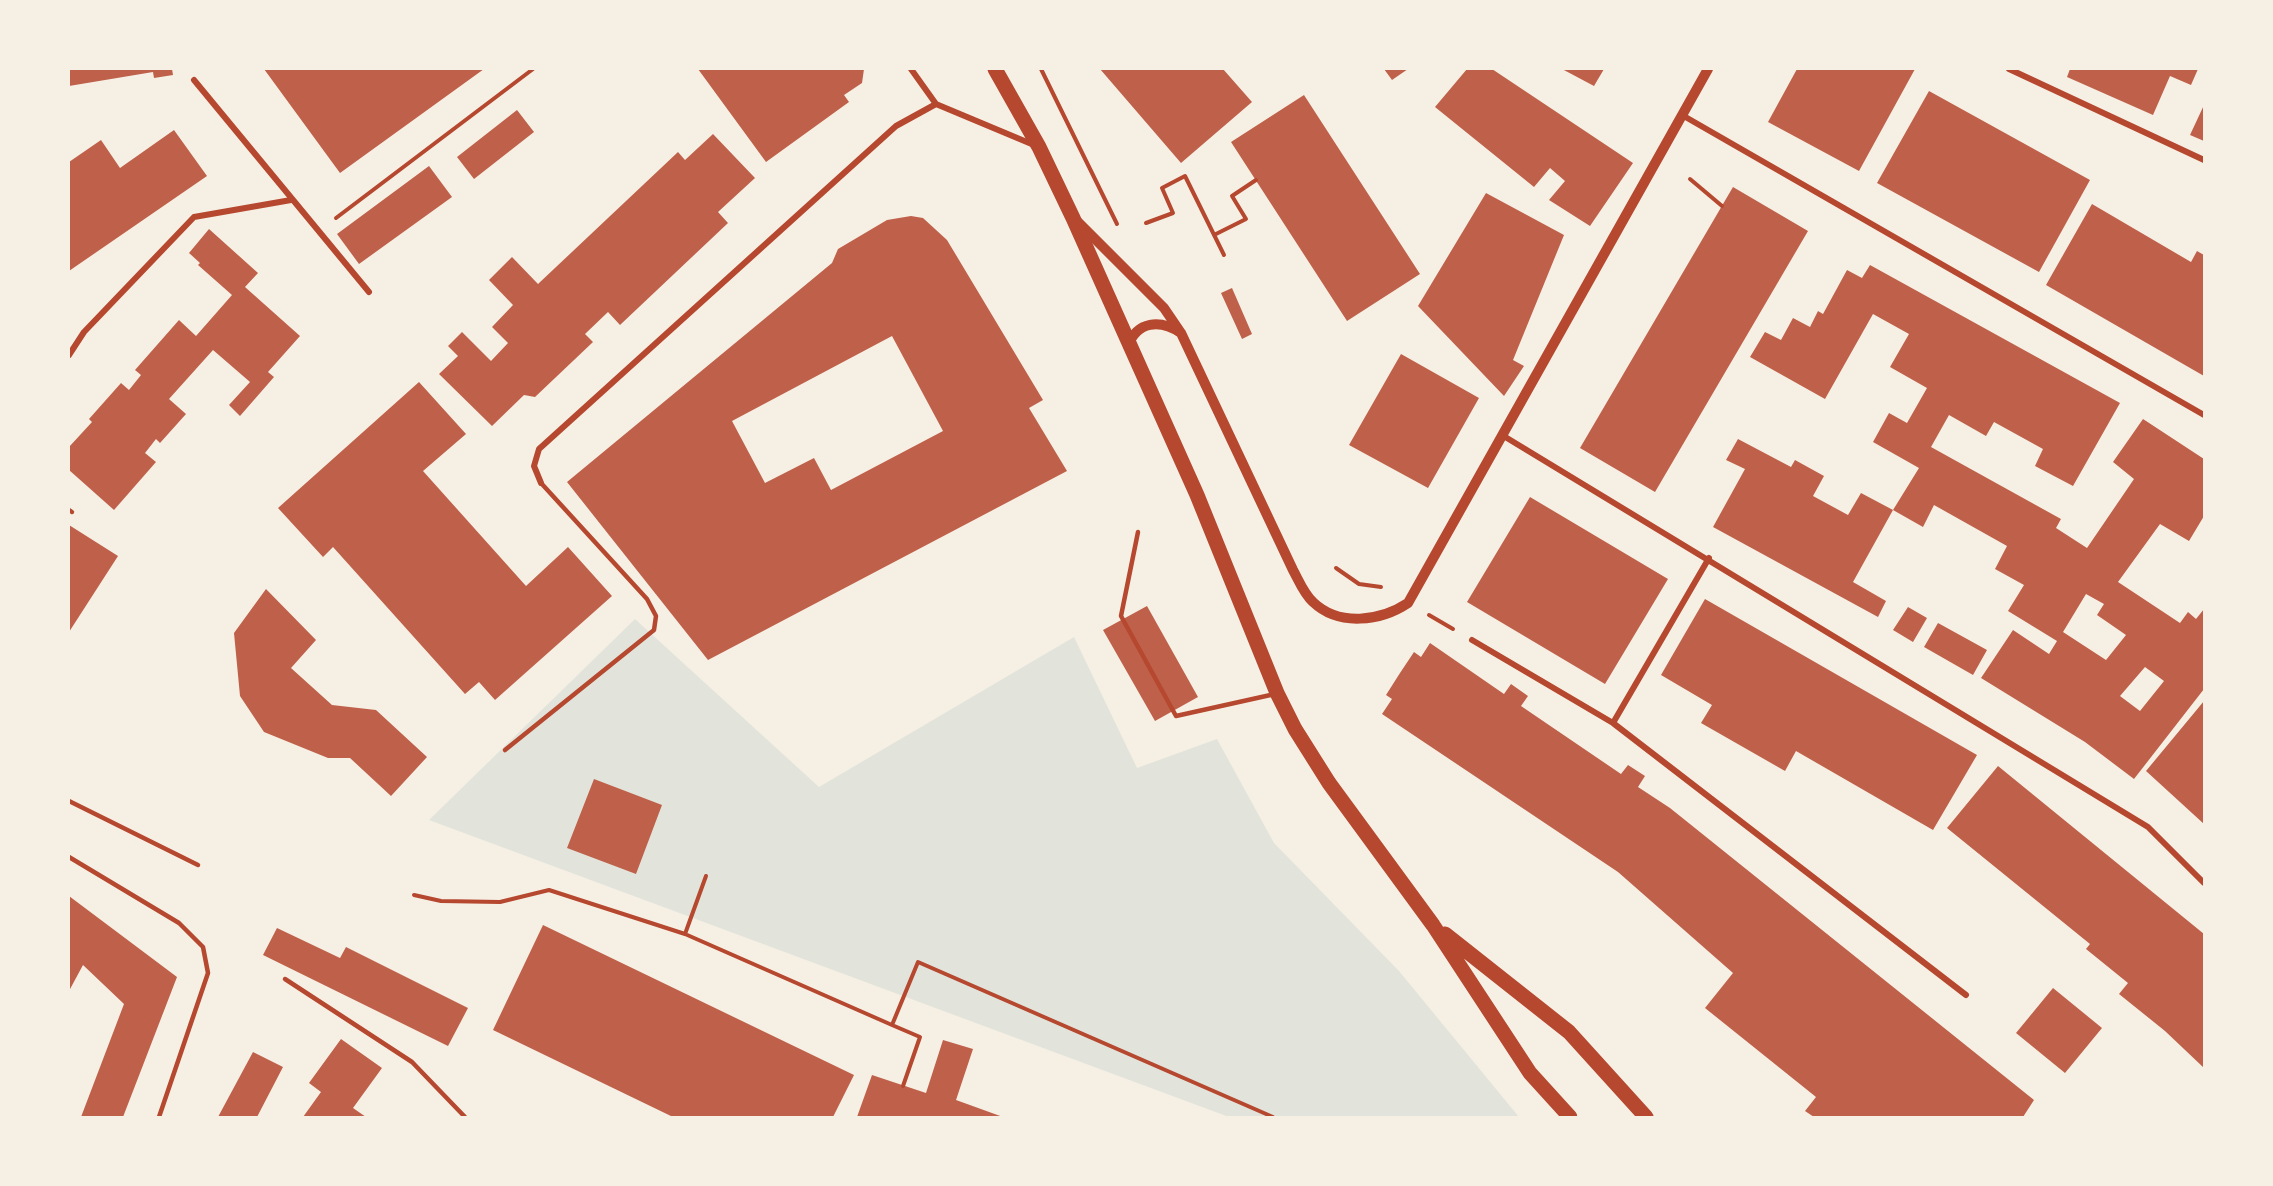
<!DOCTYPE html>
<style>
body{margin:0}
#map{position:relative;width:2273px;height:1186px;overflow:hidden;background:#f6efe4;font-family:"Titillium Web",sans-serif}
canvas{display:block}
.frame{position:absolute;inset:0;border:70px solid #f6efe4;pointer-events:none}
</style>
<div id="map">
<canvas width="2273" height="1186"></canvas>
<div class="frame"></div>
</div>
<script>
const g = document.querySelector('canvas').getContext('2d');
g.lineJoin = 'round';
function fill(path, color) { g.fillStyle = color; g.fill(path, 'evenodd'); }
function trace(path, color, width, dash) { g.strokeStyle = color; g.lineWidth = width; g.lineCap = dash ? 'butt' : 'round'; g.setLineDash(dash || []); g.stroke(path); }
const green = new Path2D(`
 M635,619L819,787L1074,637L1137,768L1217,739L1274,843L1399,971L1519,1117H1229L429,820Z`);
const building = new Path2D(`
 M69,69H172L173,75L154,78L153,72L69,86Z
 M264,69H484L340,173Z
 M698,69H864L862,83L844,95L849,102L766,162Z
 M1100,69H1223L1252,102L1181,163Z
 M1384,69H1408L1392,80Z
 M1467,69H1492L1633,163L1590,226L1549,200L1565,181L1550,168L1534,187L1435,107Z
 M1562,69H1604L1594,86Z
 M1797,69H1915L1859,171L1768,122Z
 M2070,69H2198L2191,85L2170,76L2153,115L2067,77Z
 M1929,91L2090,180L2039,272L1877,183Z
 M1304,95L1420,274L1347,321L1231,142Z
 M2204,105V141L2190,135Z
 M517,110L534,132L474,179L457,157Z
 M174,130L207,176L69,271V162L101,140L120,168Z
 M713,134L755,178L718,212L728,223L620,325L608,312L585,334L593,342L535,397L524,395L492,426L439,374L458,356L448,346L462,332L491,361L508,343L492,327L513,305L489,280L512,257L538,284L678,152L685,160Z
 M429,166L452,197L359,264L337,234Z
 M1733,187L1808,231L1655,492L1580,448Z
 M1486,193L1564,235L1513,360L1524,366L1504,396L1418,306Z
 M2092,204L2191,262L2197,251L2204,255V376L2046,285Z
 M911,216L923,218L947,240L1043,400L1029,408L1067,471L708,660L567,482L832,263L838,249L887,220ZM892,336L943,431L831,490L814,458L765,483L732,421Z
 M209,229L258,273L245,287L300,336L268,372L274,377L240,416L229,405L250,382L213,350L169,399L186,414L160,443L156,439L145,453L156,462L114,510L69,470V447L92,422L89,419L121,383L129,390L141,375L135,370L179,320L196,336L232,295L198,265L200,263L189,253Z
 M1870,265L2120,403L2073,486L2035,466L2043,449L1994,422L1986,436L1949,415L1931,447L2061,519L2056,528L2087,548L2134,479L2113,462L2143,419L2204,459V516L2189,541L2160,524L2118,582L2180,623L2188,612L2196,619L2204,609V689L2134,779L2085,742L1981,678L2013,630L2049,654L2057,641L2008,611L2024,585L1995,569L2007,546L1934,505L1923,527L1893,510L1919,468L1873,442L1889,413L1907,423L1927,388L1890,367L1909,334L1873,314L1825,399L1750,357L1765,332L1781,340L1793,318L1810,327L1818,311L1823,314L1847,270L1862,278ZM2086,594L2104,604L2097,615L2126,635L2106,660L2063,632ZM2145,667L2164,681L2140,711L2120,696Z
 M1232,288L1252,334L1242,339L1221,293Z
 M1401,354L1479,398L1428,488L1349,445Z
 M419,382L466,434L423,471L526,586L568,547L612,596L495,700L479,682L465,694L333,547L323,557L278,508Z
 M1738,439L1791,467L1795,460L1824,476L1813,496L1848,515L1861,493L1893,510L1853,582L1886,601L1878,617L1713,527L1745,469L1726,460Z
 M1530,497L1668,579L1605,684L1467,602Z
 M69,525L118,556L69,632Z
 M266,589L316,640L291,668L332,705L376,710L427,757L391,796L350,758H328L264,732L240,696L234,633Z
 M1705,599L1977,755L1933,830L1796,751L1785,771L1701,723L1712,705L1661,675Z
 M1147,606L1198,697L1155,721L1103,630Z
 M1908,607L1927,618L1913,642L1893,630Z
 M1938,623L1987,650L1973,675L1924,647Z
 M1430,643L1504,694L1511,684L1528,696L1521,706L1621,774L1628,765L1645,776L1638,787L1670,808L2034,1100L2023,1117H1814L1805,1111L1816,1097L1705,1008L1733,973L1618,872L1382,714L1392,699L1386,695L1400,673L1414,652L1421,657Z
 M2204,701V824L2146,771Z
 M1998,766L2204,934V1068L2165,1031L2119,994L2128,983L2086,949L2090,944L1947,828Z
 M594,779L662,805L636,874L567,848Z
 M69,896L177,977L123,1117H81L124,1004L83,965L69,991Z
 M543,925L854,1075L833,1117H673L493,1030Z
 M277,928L340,958L346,947L468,1008L448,1046L263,955Z
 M2053,988L2102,1028L2065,1073L2016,1033Z
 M341,1039L382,1068L353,1108L366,1117H303L321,1092L309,1083Z
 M943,1040L973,1049L956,1100L1003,1117H857L872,1075L926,1093Z
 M253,1052L283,1067L257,1117H218Z`);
const path = new Path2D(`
 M1041,69L1117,224
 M1690,179L1722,206
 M336,218L533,69
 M1146,223L1173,213L1162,188L1185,176L1224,255
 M1214,235L1246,219L1232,196L1256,180
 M1336,568L1359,584L1381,587
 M1429,615L1453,629
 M706,876L685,934L892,1025L918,962L1273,1117
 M414,895L441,901L500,902L549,890L685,934
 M892,1025L920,1037L903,1086`);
const service = new Path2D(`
 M69,510L72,512
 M1138,532L1121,616L1176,716L1275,694
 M505,750L654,630L656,616L647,599L541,483
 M69,801L198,865
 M69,857L179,923L203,947L208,973L159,1117
 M285,979L412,1062L465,1117`);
const minor = new Path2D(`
 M911,69L936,104L1034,145
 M2009,69L2204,160
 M194,80L369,292
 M1682,115L2204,415
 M69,355L84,332L194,217L291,200
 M1502,435L2148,827L2204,883
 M541,483L534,466L539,449L896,126L936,104
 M1472,640L1613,723L1966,995
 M1613,723L1709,558`);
const tertiary = new Path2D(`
 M1078,222L1164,308L1181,333L1293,570C1299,581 1304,594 1313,602C1339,627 1381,621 1408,603L1708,69
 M1128,346C1137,321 1160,319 1181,333`);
const primary = new Path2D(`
 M995,69L1039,147L1073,218L1197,495L1277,693L1295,729L1329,783L1433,925L1530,1073L1570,1117
 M1445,934L1569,1032L1646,1117`);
fill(green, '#e2e4dc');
fill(building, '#bf614a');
trace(path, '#b5482f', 4);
trace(service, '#b5482f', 4.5);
trace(minor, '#b5482f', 6);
trace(tertiary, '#b5482f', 10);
trace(primary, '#b5482f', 15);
</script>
